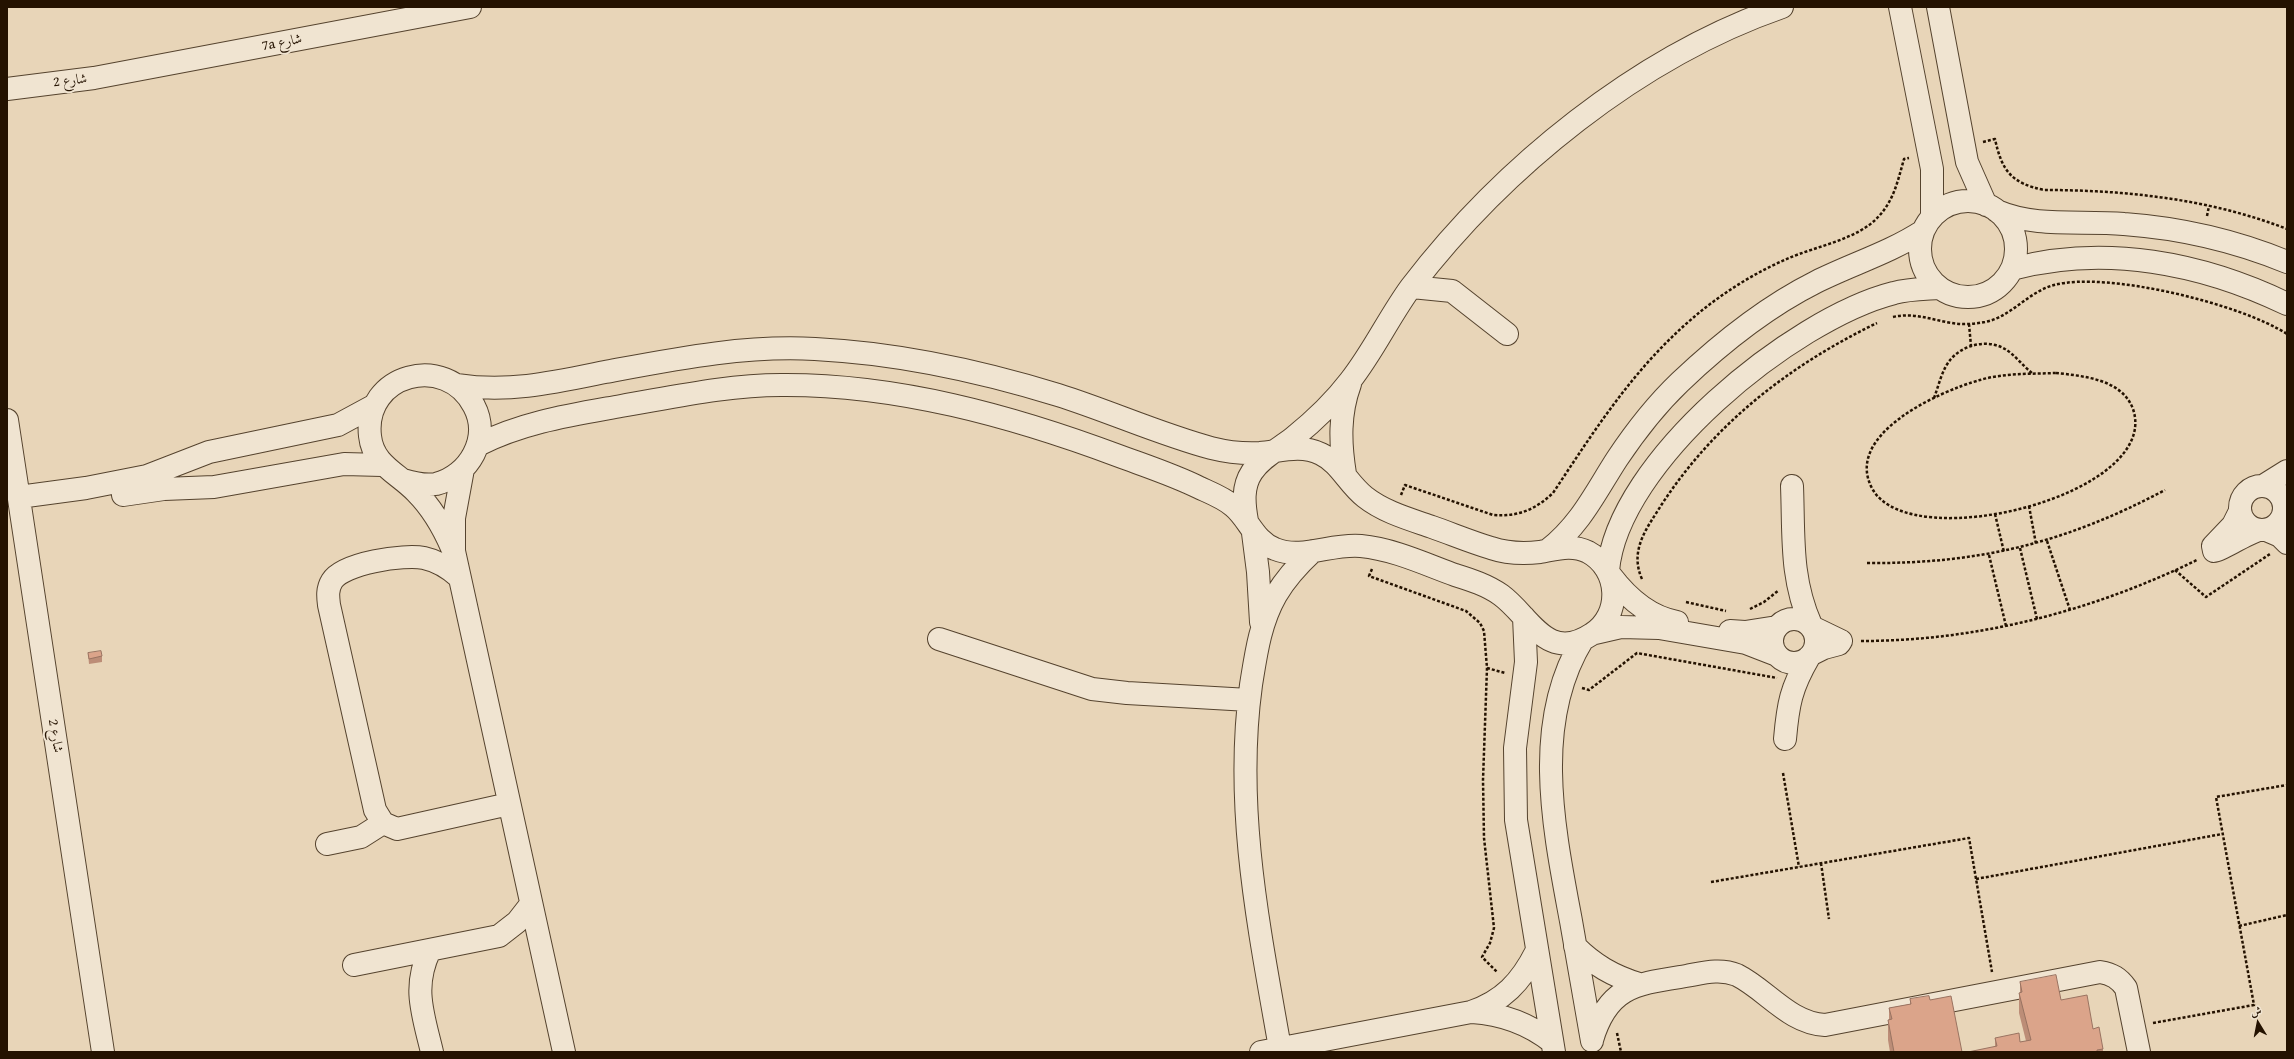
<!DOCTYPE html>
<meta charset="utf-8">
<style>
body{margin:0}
#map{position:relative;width:2294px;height:1059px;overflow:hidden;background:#e8d5b8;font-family:"Gentium Book Plus",Amiri,serif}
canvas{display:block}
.frame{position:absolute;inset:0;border:8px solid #241200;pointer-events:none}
.north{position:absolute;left:2238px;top:1003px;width:40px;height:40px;-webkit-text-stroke:3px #f0e4d1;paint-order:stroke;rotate:350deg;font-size:11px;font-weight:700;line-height:16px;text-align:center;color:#241200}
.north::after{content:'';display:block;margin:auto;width:14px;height:18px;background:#241200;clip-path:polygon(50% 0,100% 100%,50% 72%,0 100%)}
</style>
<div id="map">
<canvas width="2294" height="1059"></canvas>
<div class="frame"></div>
<div class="north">ش</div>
</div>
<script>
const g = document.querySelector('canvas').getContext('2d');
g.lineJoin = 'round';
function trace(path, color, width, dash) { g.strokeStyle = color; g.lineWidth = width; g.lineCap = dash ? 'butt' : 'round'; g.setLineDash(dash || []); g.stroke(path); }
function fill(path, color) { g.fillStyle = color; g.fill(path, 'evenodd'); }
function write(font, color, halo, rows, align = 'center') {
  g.font = font + ' "Gentium Book Plus",Amiri,serif'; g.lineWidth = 4; g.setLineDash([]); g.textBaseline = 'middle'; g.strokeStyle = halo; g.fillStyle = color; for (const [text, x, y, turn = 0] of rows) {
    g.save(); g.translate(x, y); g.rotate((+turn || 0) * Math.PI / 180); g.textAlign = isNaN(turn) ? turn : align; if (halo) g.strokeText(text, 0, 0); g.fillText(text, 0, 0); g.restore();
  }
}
const path = new Path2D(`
 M1983,142L1995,139C2002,171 2011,183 2044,190C2126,190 2210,199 2287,229
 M2207,216L2209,206
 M1893,317C1914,312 1932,320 1952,323C1963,325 1974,324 1985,322C2011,317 2028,292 2054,285C2107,271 2241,304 2287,334
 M1969,324L1971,346
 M2056,373C2083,376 2122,379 2133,409C2162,494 1913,557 1873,490C1841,435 1940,391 1980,380C2004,373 2030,374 2056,373Z
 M1934,398C1939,385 1942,369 1951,359C1964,344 1988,339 2005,349C2014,354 2023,366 2032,373
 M1401,495L1405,485L1493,515C1517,517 1535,510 1553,493C1596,428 1634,368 1694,317C1722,293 1756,272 1789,258C1817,246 1859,239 1879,216C1894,200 1898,180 1904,159L1909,158
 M2029,506L2036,544
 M1995,514L2004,552
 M2047,541L2070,610
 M2020,548L2037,619
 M1989,555L2006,626
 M1867,563C1979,564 2065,543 2165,490
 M1372,569L1369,576L1466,611L1480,623L1484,631L1487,668L1483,780L1484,838L1494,928L1490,943L1482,957L1497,972
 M2175,570L2206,597L2270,554
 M1642,579C1629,550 1647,528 1662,504C1715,423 1790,365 1877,323
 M1686,602L1726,611
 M1750,609L1764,602L1779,590
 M1861,641C1978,641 2092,611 2197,560
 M1487,668L1505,673
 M1582,688L1589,690L1637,653L1777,678
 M1783,773L1799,867
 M1821,863L1829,919
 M1976,879L2222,834
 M1711,882L1969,838L1992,972
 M2239,926L2287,915
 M2153,1023L2254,1005L2216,797L2287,785
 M1617,1033L1621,1052`);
const minor = new Path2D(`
 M1900,7L1932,169V217
 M1938,7L1967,162L1986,205
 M7,89L94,78L470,7
 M1920 249a48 48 0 1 1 96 0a48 48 0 1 1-96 0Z
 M1997,211C2036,228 2082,220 2124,224C2179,228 2236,241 2287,262
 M2012,269C2105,244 2202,263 2287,304
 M1412,287L1452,291L1507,334
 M458,385C509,393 556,382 605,372C675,359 744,345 815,349C896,353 980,371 1058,395C1109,411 1159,434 1211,448C1227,452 1243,454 1260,453C1281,451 1301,444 1321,454C1340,463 1348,484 1365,497C1384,512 1409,519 1432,527C1452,534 1471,542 1491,548C1506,553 1523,554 1540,552C1557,549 1572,544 1588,552C1620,569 1622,615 1592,634C1547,664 1530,616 1501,595C1487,585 1471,580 1455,575C1425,564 1393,549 1361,546C1332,543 1302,560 1275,549C1254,541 1249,519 1233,506C1224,498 1211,493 1200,488C1174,475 1146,466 1119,456C1012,416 896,384 781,385C727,385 674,397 621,406C571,415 523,422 478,445
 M7,420L103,1052
 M463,469L454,518V551L564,1052
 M1345,474C1340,443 1339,414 1350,384
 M403,480C413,483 425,486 436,484C469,476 491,438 474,406C446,352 363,374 370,436C373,465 398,473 416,492C432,508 443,527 452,548
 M2240 508a22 22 0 1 1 44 0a22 22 0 1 1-44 0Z
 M1792,486C1794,535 1790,578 1811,625
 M2263,486L2287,471
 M123,495L164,489L214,487L344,464L382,465
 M19,497L86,488L147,476L209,452L338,425L375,405
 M2240,511L2233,525L2213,546L2214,551C2217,552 2248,533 2259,530
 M1247,521C1244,504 1242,487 1252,472C1262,457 1279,449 1293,438C1314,421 1334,402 1350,381C1373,352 1389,317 1411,287C1503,167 1638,57 1782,7
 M2266,530L2280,536L2287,543
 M1253,533L1258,572L1261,622
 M1548,550C1581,524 1595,493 1617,459C1635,432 1657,404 1680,382C1721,343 1766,307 1816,282C1852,264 1889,253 1923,231
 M1608,571C1617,462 1792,319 1894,293C1908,289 1924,289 1939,288
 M1611,576C1627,597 1649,617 1677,622
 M459,577C449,568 438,561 424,558C404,554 343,563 332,581C327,589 328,597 329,605L375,810L383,823L397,829L509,804
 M1524,617L1526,662L1515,748L1516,820L1554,1052
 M1772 641a22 22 0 1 1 44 0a22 22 0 1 1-44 0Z
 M1730,631L1745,632L1777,627
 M1595,633L1621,627L1659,628L1746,643L1777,655
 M939,639L1092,689L1127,693L1249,700
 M1583,639C1531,723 1554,830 1571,921C1578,961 1585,1001 1592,1041
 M1812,654L1824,648L1839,644L1841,641L1812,627
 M1785,739C1788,704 1791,688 1809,657
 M327,844L361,837L383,823
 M1575,946C1594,965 1613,976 1639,984
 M430,950C412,987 423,1014 432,1052
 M354,965L499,936L517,922L531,904
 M1472,1012C1503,1014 1528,1023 1552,1042
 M1592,1040C1608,986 1636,984 1686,976C1703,973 1720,968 1737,975C1767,990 1789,1023 1825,1025L2100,972C2112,974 2119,978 2126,988L2139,1052
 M1280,1048C1259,928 1234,808 1251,685C1256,654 1260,623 1276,595C1286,578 1299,564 1313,551
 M1261,1052L1471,1012C1503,1001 1521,982 1536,952`);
const wall = new Path2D(`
 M88,653L102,656V662L89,664Z
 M2020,982L2061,1000L2093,1029L2103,1049V1052H1968L1995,1047V1038L2020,1042L2026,1041L2019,1013V993H2020Z
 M1910,999L1930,1000L1962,1052H1890L1888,1040V1020H1889V1008L1910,1004Z`);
const building = new Path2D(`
 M101,651L102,656L89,659L88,653Z
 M2056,975L2061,1000L2087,995L2093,1029L2099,1027L2103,1049L2097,1050V1052H1968L1997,1046L1995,1038L2019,1033L2020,1042L2031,1040L2019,993L2022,992L2020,982Z
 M1929,996L1930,1000L1951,996L1962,1052H1894L1888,1020L1892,1019L1889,1008L1911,1004L1910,999Z`);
const streetNames = [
 ["7a شارع",282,43,-11],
 ["شارع 2",70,81,-6],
 ["شارع 2",55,736,81]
];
trace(minor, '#55432e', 24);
trace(path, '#241200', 2.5, [3, 2]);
trace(minor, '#f0e4d1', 22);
fill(wall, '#bc8d77');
fill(building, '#dba48a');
trace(building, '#997361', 1);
write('14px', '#241200', '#f0e4d1', streetNames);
</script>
